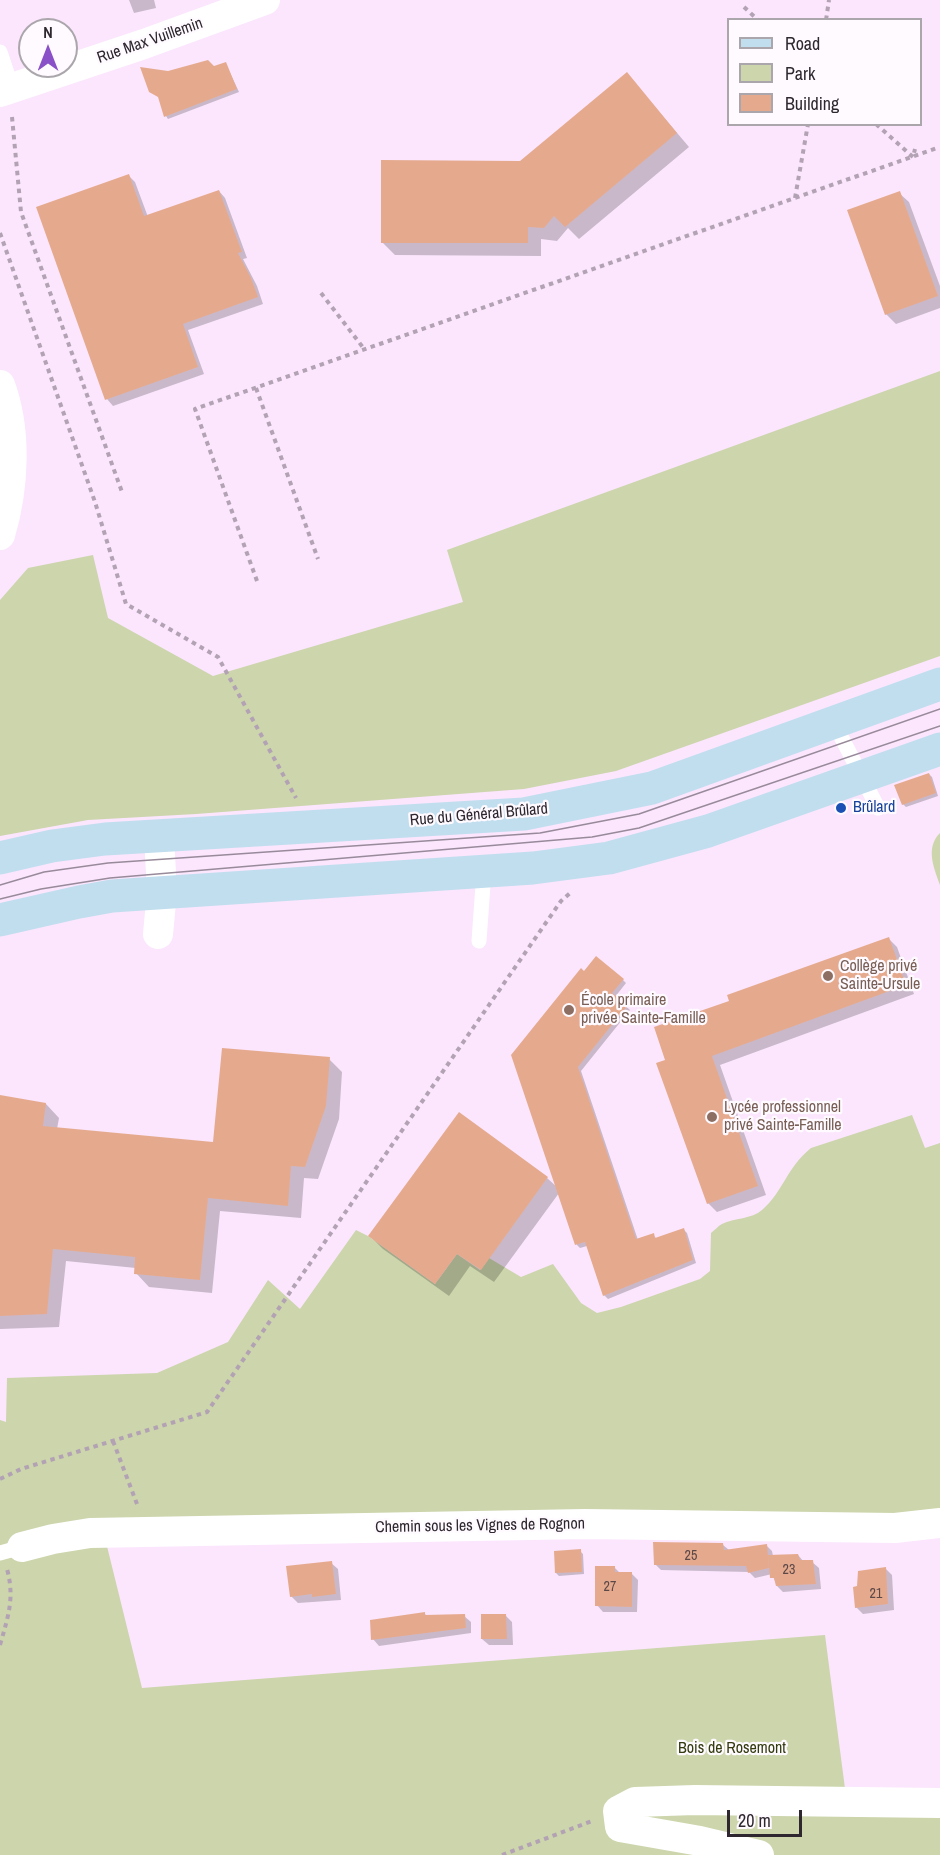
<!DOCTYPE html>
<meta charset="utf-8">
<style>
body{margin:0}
#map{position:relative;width:940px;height:1855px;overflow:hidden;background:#fbe6fd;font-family:"Archivo Narrow",sans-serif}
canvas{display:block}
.legend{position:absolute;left:727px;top:18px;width:195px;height:108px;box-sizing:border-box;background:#fefaff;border:2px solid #aba6ac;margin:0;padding:8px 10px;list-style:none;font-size:18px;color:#2e272f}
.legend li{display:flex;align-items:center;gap:12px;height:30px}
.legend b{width:30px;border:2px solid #aba6ac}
.north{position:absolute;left:18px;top:18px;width:60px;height:60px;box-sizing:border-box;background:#fefaff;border:2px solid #aba6ac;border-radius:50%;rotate:0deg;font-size:16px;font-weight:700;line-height:24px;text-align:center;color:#2e272f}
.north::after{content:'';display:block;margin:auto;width:21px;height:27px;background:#8a50c7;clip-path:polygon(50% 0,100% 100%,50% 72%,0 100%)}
.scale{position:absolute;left:727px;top:1810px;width:75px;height:27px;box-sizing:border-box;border:3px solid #2e272f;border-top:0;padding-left:8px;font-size:18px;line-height:21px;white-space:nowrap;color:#2e272f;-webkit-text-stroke:4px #fefaff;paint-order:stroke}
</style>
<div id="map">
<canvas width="940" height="1855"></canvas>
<ul class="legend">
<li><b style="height:8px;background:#c1deef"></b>Road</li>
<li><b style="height:16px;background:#ccd5ac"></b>Park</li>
<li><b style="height:16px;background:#e5aa8e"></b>Building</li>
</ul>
<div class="north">N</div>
<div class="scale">20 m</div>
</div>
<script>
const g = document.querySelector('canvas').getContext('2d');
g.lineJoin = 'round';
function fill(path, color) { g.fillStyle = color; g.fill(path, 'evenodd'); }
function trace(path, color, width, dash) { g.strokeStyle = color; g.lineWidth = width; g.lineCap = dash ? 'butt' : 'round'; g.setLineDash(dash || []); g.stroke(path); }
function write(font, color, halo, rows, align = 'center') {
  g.font = font + ' "Archivo Narrow",sans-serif'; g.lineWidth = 4.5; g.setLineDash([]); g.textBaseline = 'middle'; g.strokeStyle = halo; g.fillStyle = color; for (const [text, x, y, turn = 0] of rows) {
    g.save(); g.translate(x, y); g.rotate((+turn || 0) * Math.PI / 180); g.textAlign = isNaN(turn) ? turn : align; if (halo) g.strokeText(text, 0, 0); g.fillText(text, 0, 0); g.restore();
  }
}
const green = new Path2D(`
 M940,371V656L616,771L524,789L196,814L88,820L0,836V600L28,568L93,555L108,618L213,676L463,602L447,550Z
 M940,833V885C934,868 925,848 940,833Z
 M912,1115L925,1148L940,1143V1512L897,1517L101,1522L142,1688L825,1635L847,1804L940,1815V1855H0V1420L6,1422L7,1378L157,1373L228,1342L268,1280L300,1309L356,1230L368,1236L435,1284L457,1254L480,1270L489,1258L521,1277L553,1264L581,1303L597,1313L621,1307L700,1279L710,1271L711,1233C715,1230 718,1226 722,1224C734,1218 752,1219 762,1210C783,1192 787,1167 811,1148Z`);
const shadow = new Path2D(`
 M129,0H154L156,8L134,13Z
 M226,64L239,92L168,119L166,116L160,98L168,73L214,68Z
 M627,74L689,147L579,239L568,228L557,241L541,239V256L395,255L382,242L521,162Z
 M129,176L135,182L148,217L219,191L225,198L247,258L243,259L257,286L263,304L188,330L204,374L113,406L107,399Z
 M899,193L909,202L940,286V308L896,324L886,314Z
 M929,774L932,777L938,796L906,807L903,804Z
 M888,938L897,947L914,994L720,1065L766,1195L717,1212L708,1203L667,1061L731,1002Z
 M585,973L623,980L626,983L615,997L630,1010L581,1071L638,1240L653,1235L657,1239L684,1230L687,1233L696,1263L608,1299L604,1295L587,1246L580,1248L577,1245L559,1193L494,1282L470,1266L449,1296L383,1249L370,1236L547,1178L558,1188Z
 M329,1059L342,1072L339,1119L318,1179L304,1178L301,1218L220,1211L212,1293L149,1287L136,1273V1268L66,1261L59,1327L0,1329V1097L46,1104L59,1118L57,1129L215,1143Z
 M723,1545L729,1550L766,1545L772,1551L773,1556L798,1555L804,1562H812L819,1568L821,1589L783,1592L777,1586L772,1574L755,1578L749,1572L661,1570L655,1564Z
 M580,1551L583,1554L584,1574L559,1576L556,1573Z
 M331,1563L338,1569L341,1600L298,1603L291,1596Z
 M614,1567L620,1573H631L638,1580L637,1612H603L597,1605Z
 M885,1568L892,1575L894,1610L863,1614L856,1607Z
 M425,1614L427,1616H464L471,1622V1633L379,1646L373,1639Z
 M506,1616L512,1622L513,1645H489L482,1639Z`);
const building = new Path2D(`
 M208,60L214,66L226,62L237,89L164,117L158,97L149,92L140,67L168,71Z
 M627,72L677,133L565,227L554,216L544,228L528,227V243H381V160L520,161Z
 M129,174L144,216L219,190L242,252L238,253L251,278L258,297L183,324L198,367L105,400L36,207Z
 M900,191L938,296L885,315L847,210Z
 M929,773L936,793L902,805L894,785Z
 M889,937L906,985L712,1056L758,1186L707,1204L656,1063L665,1060L654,1027L729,1001L727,995Z
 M596,956L624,979L612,993L628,1005L578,1067L636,1239L654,1233L655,1238L684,1228L693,1260L603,1296L585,1242L575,1245L511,1055L581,968L584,971Z
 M222,1048L330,1057L326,1106L305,1167L291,1166L288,1206L208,1198L200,1280L134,1274L135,1257L53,1249L47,1314L0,1316V1095L46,1103L43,1126L213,1142Z
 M459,1112L548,1177L481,1270L457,1254L435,1284L368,1236Z
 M653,1542L723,1543L724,1550L767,1544L769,1568L748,1573L746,1566L654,1565Z
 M581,1549L582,1572L555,1573L554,1551Z
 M798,1554L800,1560H813L816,1584L776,1586L774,1578H770L768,1555Z
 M332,1561L336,1594L312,1597V1594L290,1597L286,1566Z
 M595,1566H615V1572H632V1607L595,1606Z
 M886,1567L888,1604L855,1608L853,1587L857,1586L858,1571Z
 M425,1612V1615L465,1614L466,1628L371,1640L370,1620Z
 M481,1614H506L507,1639H481Z`);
const path = new Path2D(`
 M744,7L758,20
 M826,20L829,0
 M12,117L21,212L122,492
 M876,124L913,157L915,149
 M795,198L808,124
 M0,233L95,502L126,604L218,657L296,798
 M321,293L365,350
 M256,388L318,559
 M257,581L195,409L937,148
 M113,1441L137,1504
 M0,1479L21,1469L207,1412L561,901L570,893
 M0,1645C8,1617 15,1598 7,1569
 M502,1855L592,1821`);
const lane = new Path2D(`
 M0,52L12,88
 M834,723L878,808
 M479,941L484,871
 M0,1553L22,1547`);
const street = new Path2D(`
 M0,92L144,44L265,0
 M0,385C17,431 14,488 0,535
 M158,934L162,892L159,836
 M22,1547L53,1539L90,1533L585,1524L895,1528L940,1523
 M759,1855L700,1841L620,1827L618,1811L635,1802L695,1800L940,1803`);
const secondary = new Path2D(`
 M0,858L52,846L105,839L524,814L652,788L940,684
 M0,920L79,902L112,896L533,868L609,858L708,831L940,749`);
const tram = new Path2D(`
 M0,885L44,872L108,863L540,833L639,814L940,709
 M0,899L41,889L110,878L592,837L639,828L940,726`);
const markers = [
 [841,808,6,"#1a4fb4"],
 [828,976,6,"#8d6e63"],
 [569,1010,6,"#8d6e63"],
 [712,1117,6,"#8d6e63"]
];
const numberNames = [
 ["25",691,1556],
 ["23",789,1570],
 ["27",610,1587],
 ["21",876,1594]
];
const streetNames = [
 ["Rue Max Vuillemin",150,41,-19],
 ["Rue du Général Brûlard",479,815,-5],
 ["Chemin sous les Vignes de Rognon",480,1526,-1]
];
const transitNames = [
 ["Brûlard",853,808]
];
const educationNames = [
 ["Collège privé",840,967],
 ["Sainte-Ursule",840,985],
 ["École primaire",581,1001],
 ["privée Sainte-Famille",581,1019],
 ["Lycée professionnel",724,1108],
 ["privé Sainte-Famille",724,1126]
];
const parkNames = [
 ["Bois de Rosemont",732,1749]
];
fill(green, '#ccd5ac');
fill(shadow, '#0003');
fill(building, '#e5aa8e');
trace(path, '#b2a2b4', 4, [4.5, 4.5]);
trace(lane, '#fff', 15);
trace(street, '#fff', 30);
trace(secondary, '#c1deef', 33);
trace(tram, '#988a9a', 1.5);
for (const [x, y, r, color] of markers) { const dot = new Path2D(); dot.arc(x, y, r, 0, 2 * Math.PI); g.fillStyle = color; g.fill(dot); trace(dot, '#fefaff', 2); }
write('14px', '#5c4847', null, numberNames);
write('16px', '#2e272f', '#fefaff', streetNames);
write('16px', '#164399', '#fefaff', transitNames, 'left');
write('16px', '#785e54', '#fefaff', educationNames, 'left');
write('16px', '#343b0f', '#fefaff', parkNames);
</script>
